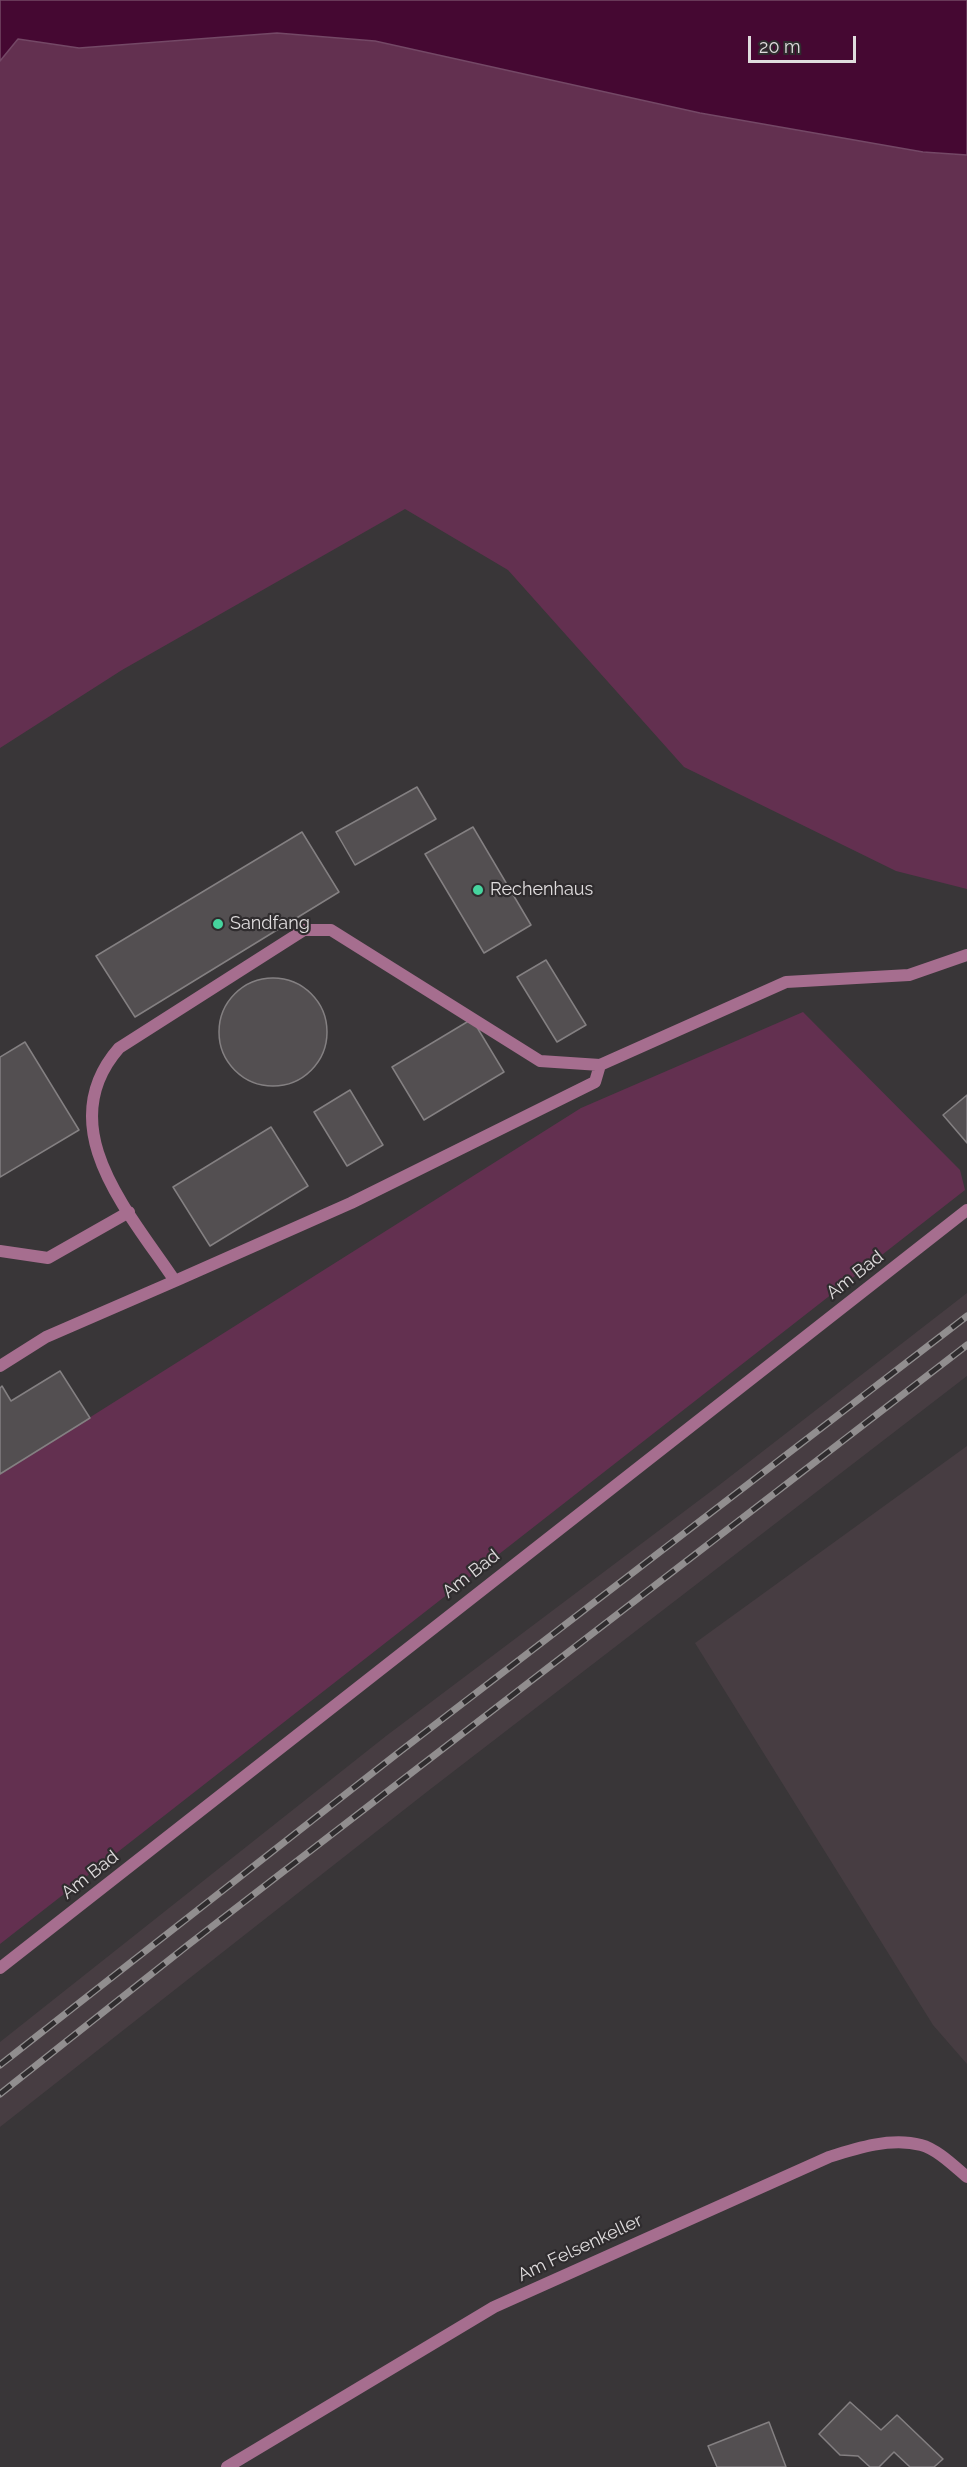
<!DOCTYPE html>
<style>
body{margin:0}
#map{position:relative;width:967px;height:2467px;overflow:hidden;background:#393638;font-family:Raleway,sans-serif}
canvas{display:block}
.scale{position:absolute;left:748px;top:36px;width:108px;height:27px;box-sizing:border-box;border:3px solid #e0ddde;border-top:0;padding-left:8px;font-size:18px;line-height:21px;white-space:nowrap;color:#e0ddde;-webkit-text-stroke:4px #2f2c2e;paint-order:stroke}
</style>
<div id="map">
<canvas width="967" height="2467"></canvas>
<div class="scale">20 m</div>
</div>
<script>
const g = document.querySelector('canvas').getContext('2d');
g.lineJoin = 'round';
function fill(path, color) { g.fillStyle = color; g.fill(path, 'evenodd'); }
function trace(path, color, width, dash) { g.strokeStyle = color; g.lineWidth = width; g.lineCap = dash ? 'butt' : 'round'; g.setLineDash(dash || []); g.stroke(path); }
function write(font, color, halo, rows, align = 'center') {
  g.font = font + ' Raleway,sans-serif'; g.lineWidth = 4.5; g.setLineDash([]); g.textBaseline = 'middle'; g.strokeStyle = halo; g.fillStyle = color; for (const [text, x, y, turn = 0] of rows) {
    g.save(); g.translate(x, y); g.rotate((+turn || 0) * Math.PI / 180); g.textAlign = isNaN(turn) ? turn : align; if (halo) g.strokeText(text, 0, 0); g.fillText(text, 0, 0); g.restore();
  }
}
const built = new Path2D(`
 M967,1293V1376L428,1791L0,2127V2042L386,1736L718,1486Z
 M967,1446V2064L933,2025L695,1643Z`);
const green = new Path2D(`
 M277,33L375,41L700,113L923,152L967,155V889L896,871L684,767L508,570L405,509L122,670L0,748V61L18,39L79,48Z
 M803,1012L960,1170L965,1190L0,1944V1474L581,1108Z`);
const water = new Path2D(`
 M0,0H967V155L923,152L700,113L375,41L277,33L79,48L18,39L0,61Z`);
const building = new Path2D(`
 M417,787L436,819L355,865L336,832Z
 M473,827L531,925L484,953L425,854Z
 M302,832L339,892L135,1017L96,956Z
 M546,960L586,1025L557,1042L517,977Z
 M219 1032a54 54 0 1 1 108 0a54 54 0 1 1-108 0Z
 M472,1019L504,1072L424,1120L392,1067Z
 M25,1042L79,1130L0,1177V1057Z
 M350,1090L383,1145L347,1166L314,1112Z
 M967,1095V1143L943,1115Z
 M271,1127L308,1186L210,1246L173,1187Z
 M60,1371L90,1418L0,1474V1388L2,1386L11,1401Z
 M850,2402L881,2430L897,2415L943,2459L934,2467H910L894,2452L879,2467H870L858,2456L840,2455L819,2434Z
 M769,2422L786,2467H717L708,2446Z`);
const service = new Path2D(`
 M600,1065L595,1082L351,1203L175,1281C129,1212 50,1127 119,1048L304,930H331L540,1061L600,1065L786,982L909,975L967,955
 M0,1251L48,1258L129,1212
 M0,1366L46,1337L175,1281
 M0,1968L967,1210`);
const minor = new Path2D(`
 M227,2467L494,2307L829,2157C857,2148 891,2137 921,2145C937,2149 955,2167 967,2177`);
const rail = new Path2D(`
 M0,2065L398,1753L967,1316
 M0,2094L188,1945L967,1345`);
const markers = [
 [478,890,6,"#46d49e"],
 [218,924,6,"#46d49e"]
];
const poiNames = [
 ["Rechenhaus",490,890],
 ["Sandfang",230,924]
];
const streetNames = [
 ["Am Bad",855,1275,-38],
 ["Am Bad",471,1574,-38],
 ["Am Bad",90,1875,-38],
 ["Am Felsenkeller",580,2248,-25]
];
fill(built, '#473d42');
fill(green, '#633050');
fill(water, '#450832');
trace(water, '#744866', 1.5);
fill(building, '#534f51');
trace(building, '#848082', 1.5);
trace(service, '#a66e8f', 12);
trace(minor, '#a66e8f', 12);
trace(rail, '#918e8f', 7);
trace(rail, '#2f2c2e', 4.5, [14]);
for (const [x, y, r, color] of markers) { const dot = new Path2D(); dot.arc(x, y, r, 0, 2 * Math.PI); g.fillStyle = color; g.fill(dot); trace(dot, '#2f2c2e', 2); }
write('18px', '#e0ddde', '#2f2c2e', poiNames, 'left');
write('18px', '#e0ddde', '#2f2c2e', streetNames);
</script>
